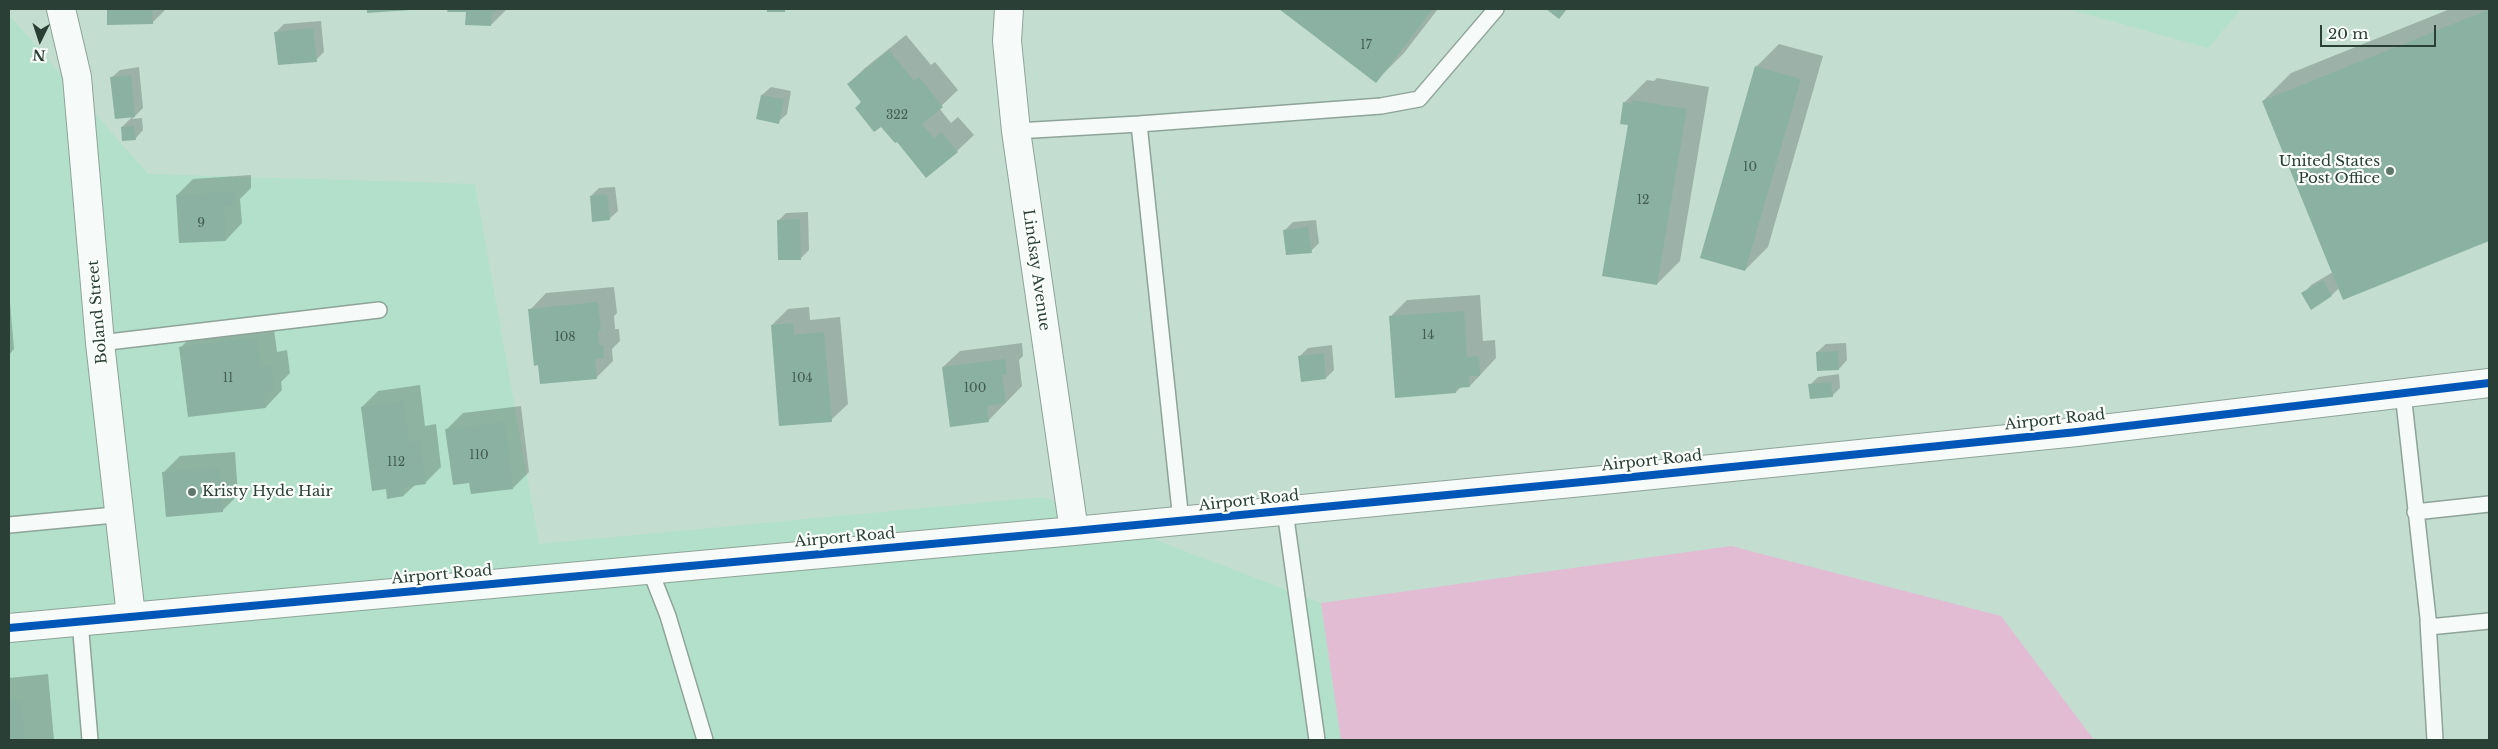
<!DOCTYPE html>
<style>
body{margin:0}
#map{position:relative;width:2498px;height:749px;overflow:hidden;background:#c3ded1;font-family:"Libre Baskerville",serif}
canvas{display:block}
.frame{position:absolute;inset:0;border:10px solid #2a3f35;pointer-events:none}
.north{position:absolute;left:15px;top:15px;width:50px;height:50px;-webkit-text-stroke:4px #fafffc;paint-order:stroke;rotate:184deg;font-size:14px;font-weight:700;line-height:20px;text-align:center;color:#2a3f35}
.north::after{content:'';display:block;margin:auto;width:18px;height:22px;background:#2a3f35;clip-path:polygon(50% 0,100% 100%,50% 72%,0 100%)}
.scale{position:absolute;left:2320px;top:25px;width:116px;height:22px;box-sizing:border-box;border:2px solid #2a3f35;border-top:0;padding-left:6px;font-size:15px;line-height:18px;white-space:nowrap;color:#2a3f35;-webkit-text-stroke:4px #fafffc;paint-order:stroke}
</style>
<div id="map">
<canvas width="2498" height="749"></canvas>
<div class="frame"></div>
<div class="north">N</div>
<div class="scale">20 m</div>
</div>
<script>
const g = document.querySelector('canvas').getContext('2d');
g.lineJoin = 'round';
function fill(path, color) { g.fillStyle = color; g.fill(path, 'evenodd'); }
function trace(path, color, width, dash) { g.strokeStyle = color; g.lineWidth = width; g.lineCap = dash ? 'butt' : 'round'; g.setLineDash(dash || []); g.stroke(path); }
function write(font, color, halo, rows, align = 'center') {
  g.font = font + ' "Libre Baskerville",serif'; g.lineWidth = 4.5; g.setLineDash([]); g.textBaseline = 'middle'; g.strokeStyle = halo; g.fillStyle = color; for (const [text, x, y, turn = 0] of rows) {
    g.save(); g.translate(x, y); g.rotate((+turn || 0) * Math.PI / 180); g.textAlign = isNaN(turn) ? turn : align; if (halo) g.strokeText(text, 0, 0); g.fillText(text, 0, 0); g.restore();
  }
}
const built = new Path2D(`
 M2068,9H2241L2208,48Z
 M9,15L148,174L475,184L539,544L1043,497L1321,603L1341,740H9Z`);
const green = new Path2D(`
 M1731,546L2001,616L2094,740H1341L1321,603Z`);
const shadow = new Path2D(`
 M108,9H166L152,23L109,24Z
 M449,9H507L491,25L467,11H449Z
 M1282,9H1438L1404,53L1376,81Z
 M2450,9H2489V239L2344,298L2340,287L2332,295L2303,294L2311,285L2333,272L2263,101L2291,73Z
 M321,21L324,52L316,60L276,32L284,24Z
 M906,35L931,65L935,62L958,90L939,108L951,123L958,117L974,135L957,151L862,101L848,84L865,68Z
 M1779,44L1823,56L1768,247L1745,270L1701,257L1757,66Z
 M139,67L143,108L132,119L142,118L143,130L135,139L122,127L133,116L111,78L120,70Z
 M1657,78L1709,87L1680,261L1657,284L1624,103L1647,80L1654,81Z
 M771,87L791,91L787,114L778,122L758,118L762,95Z
 M251,175V188L240,199L242,223L226,240L177,195L193,179Z
 M615,187L618,211L609,219L591,196L599,188Z
 M808,212L809,250L801,258L778,221L786,213Z
 M1316,220L1319,243L1311,251L1285,230L1293,222Z
 M614,287L617,313L614,316L615,329H619L620,341L612,349L613,361L597,377L530,310L546,293Z
 M9,291L14,349L9,355Z
 M1480,295L1483,341L1495,340L1496,358L1470,386L1461,387L1456,392L1390,317L1407,300Z
 M809,307L810,320L840,317L848,404L831,420L772,325L788,309Z
 M273,322L277,352L287,350L290,373L281,382L282,390L266,407L181,347L197,331Z
 M1022,343L1023,356L1019,360L1022,386L988,421L943,367L960,351Z
 M1846,343L1847,360L1839,369L1817,352L1826,344Z
 M1332,345L1334,370L1326,378L1300,356L1308,348Z
 M1839,374L1840,388L1832,396L1810,385L1818,377Z
 M420,385L425,426L436,424L441,467L425,483L415,485L404,495L387,488L362,407L378,391Z
 M521,406L529,472L513,488L447,429L463,413Z
 M235,452L238,495L222,511L163,473L180,456Z
 M48,674L54,740H9V678Z`);
const building = new Path2D(`
 M107,9H152L153,24L107,25Z
 M367,9H411V10L367,13Z
 M448,9H496L495,13L492,12L491,26L465,25L466,12H447Z
 M767,9H785V12H767Z
 M1279,9H1433L1376,83Z
 M1546,9H1567L1559,19Z
 M2487,10L2489,16V241L2343,300L2262,101Z
 M313,28L317,62L278,65L274,32Z
 M889,50L914,81L919,77L943,107L922,124L934,138L941,132L958,152L926,178L897,142L895,143L881,127L874,132L855,108L861,102L847,84Z
 M1755,66L1801,79L1745,271L1700,258Z
 M131,75L135,117L115,119L110,77Z
 M761,95L784,99L779,124L756,119Z
 M1632,100L1687,109L1657,285L1602,276L1628,125L1620,124L1623,102L1632,104Z
 M134,126L136,140L122,141L121,127Z
 M235,191L236,206L224,207L226,241L179,243L176,195Z
 M607,194L610,220L592,222L590,196Z
 M800,219L801,260H778L777,220Z
 M1308,227L1312,253L1286,255L1283,230Z
 M2323,280L2332,296L2311,310L2301,293Z
 M598,302L601,330L598,331L599,345H603L604,358L595,359L597,379L540,384L538,365L534,366L528,309Z
 M1464,311L1467,357L1479,356L1480,376H1469L1470,387L1456,388V393L1395,398L1389,316Z
 M793,323L794,335L824,332L832,422L779,426L771,325Z
 M257,337L261,367L271,366L274,390L264,392L266,408L188,417L179,347Z
 M1838,351L1839,370L1817,371L1816,352Z
 M1324,353L1326,379L1301,382L1298,356Z
 M1005,359L1007,374L1002,375L1006,403L987,406L989,422L950,427L942,367Z
 M1831,382L1833,397L1810,399L1808,384Z
 M404,401L409,442L420,440L426,484L404,487V496L387,499L386,489L372,491L361,407Z
 M505,422L513,489L471,494L469,483L453,485L445,429Z
 M219,467L223,512L166,517L162,472Z
 M21,701L25,740H9V702Z`);
const service = new Path2D(`
 M1016,131L1139,124
 M100,343L379,310
 M2403,393L2429,627L2489,621
 M1285,511L1317,740
 M2415,512L2489,504
 M1181,521L1139,124L1381,106L1419,99L1496,9
 M9,525L125,514
 M650,570L668,616L705,740
 M80,621L90,740
 M2428,621L2435,740`);
const minor = new Path2D(`
 M61,9L77,77L100,343L131,616
 M1009,9L1007,41L1016,131L1074,531
 M9,628L1074,531L1603,480L2077,432L2489,383`);
const cycleway = new Path2D(`
 M9,628L1074,531L1603,480L2077,432L2489,383`);
const markers = [
 [2390,171,5,"#60776c"],
 [192,492,5,"#60776c"]
];
const numberNames = [
 ["17",1366,46],
 ["322",897,116],
 ["10",1750,168],
 ["12",1643,201],
 ["9",201,224],
 ["14",1428,336],
 ["108",565,338],
 ["11",228,379],
 ["104",802,379],
 ["100",975,389],
 ["110",479,456],
 ["112",396,463]
];
const poiNames = [
 ["United States",2380,162],
 ["Post Office",2380,179],
 ["Kristy Hyde Hair",202,492,"left"]
];
const streetNames = [
 ["Lindsay Avenue",1036,270,82],
 ["Boland Street",98,312,-95],
 ["Airport Road",2055,420,-6],
 ["Airport Road",1652,461,-6],
 ["Airport Road",1249,501,-6],
 ["Airport Road",845,538,-5],
 ["Airport Road",442,575,-5]
];
fill(built, '#b2e0ca');
fill(green, '#e1bcd3');
fill(shadow, '#0003');
fill(building, '#8bb1a2');
trace(service, '#8ea399', 18);
trace(minor, '#8ea399', 30);
trace(service, '#f6faf8', 15);
trace(minor, '#f6faf8', 28);
trace(cycleway, '#0057b8', 8);
for (const [x, y, r, color] of markers) { const dot = new Path2D(); dot.arc(x, y, r, 0, 2 * Math.PI); g.fillStyle = color; g.fill(dot); trace(dot, '#fafffc', 2); }
write('12px', '#425c50', null, numberNames);
write('15px', '#2a3f35', '#fafffc', poiNames, 'right');
write('15px', '#2a3f35', '#fafffc', streetNames);
</script>
